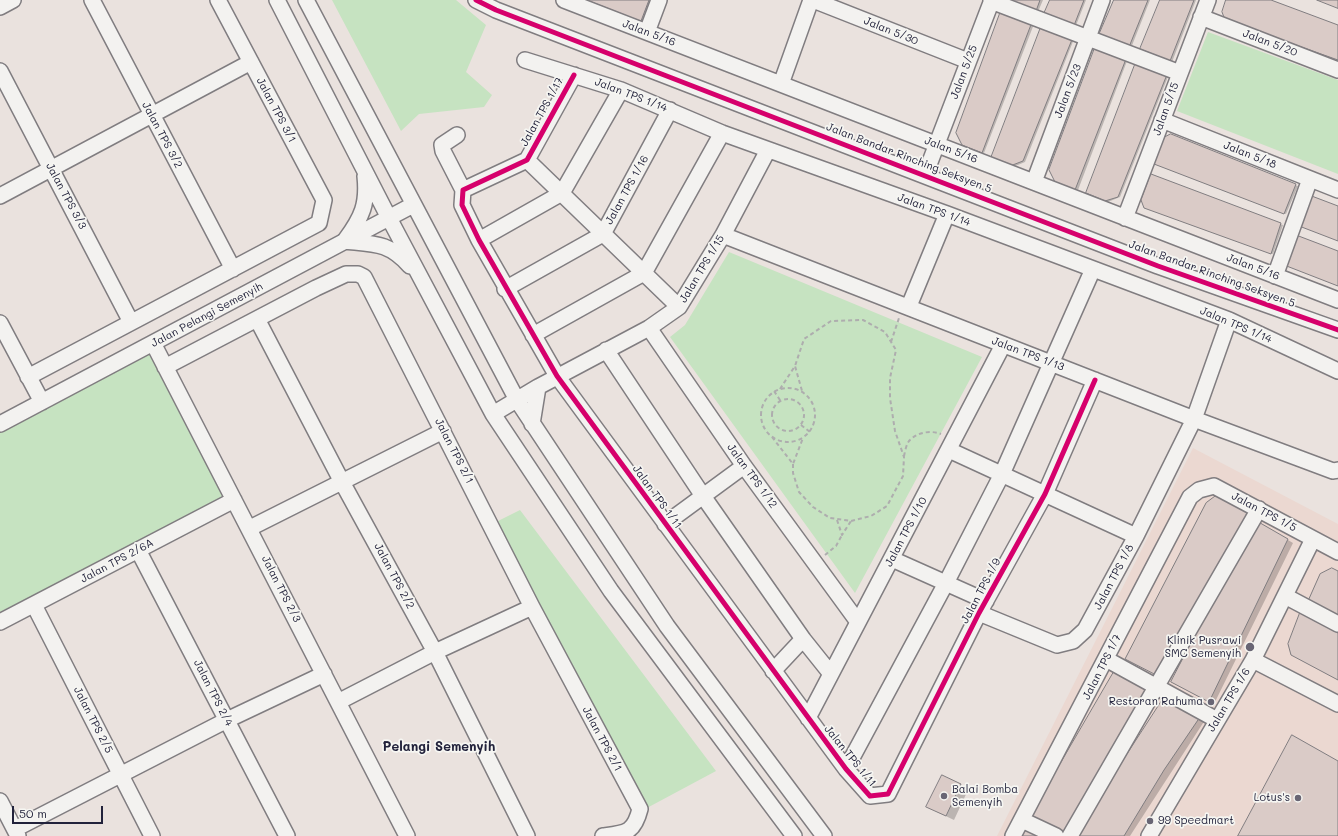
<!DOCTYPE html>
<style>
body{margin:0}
#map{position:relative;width:1338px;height:836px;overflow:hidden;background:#eae2de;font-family:Mali,sans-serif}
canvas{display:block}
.scale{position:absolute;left:12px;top:806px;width:91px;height:18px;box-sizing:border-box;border:2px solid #22223b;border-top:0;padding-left:5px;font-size:12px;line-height:14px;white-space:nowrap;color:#22223b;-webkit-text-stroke:3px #f6f6f2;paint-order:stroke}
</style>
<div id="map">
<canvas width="1338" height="836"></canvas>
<div class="scale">50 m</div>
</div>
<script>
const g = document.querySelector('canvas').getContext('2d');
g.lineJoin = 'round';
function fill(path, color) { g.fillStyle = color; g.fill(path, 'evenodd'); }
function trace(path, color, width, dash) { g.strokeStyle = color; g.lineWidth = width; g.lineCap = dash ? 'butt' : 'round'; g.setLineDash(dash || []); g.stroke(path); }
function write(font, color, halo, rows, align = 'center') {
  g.font = font + ' Mali,sans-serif'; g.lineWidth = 3.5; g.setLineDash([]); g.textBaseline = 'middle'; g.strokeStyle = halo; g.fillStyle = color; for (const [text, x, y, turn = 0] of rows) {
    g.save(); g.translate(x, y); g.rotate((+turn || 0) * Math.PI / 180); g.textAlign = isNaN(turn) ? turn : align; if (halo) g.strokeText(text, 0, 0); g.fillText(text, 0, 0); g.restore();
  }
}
const built = new Path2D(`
 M1193,448L1338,524V836H997Z`);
const green = new Path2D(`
 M332,0H456L486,25L466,72L492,95L484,107L419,114L401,131Z
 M1208,32L1338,80V174L1177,111Z
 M729,252L982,357L855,593L670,337L685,325Z
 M150,353L228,498L0,612V433Z
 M520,510L716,771L645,809L496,522Z`);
const shadow = new Path2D(`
 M588,0H655L647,23Z
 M1007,0H1043L1037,14Z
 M1051,0H1086L1075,28Z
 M1115,0H1150L1131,48L1103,36Z
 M1161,0H1196L1172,62L1144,50Z
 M1003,9L1034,24L984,153L965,146Z
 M1072,38L1074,39L1025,162L1013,167L994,159Z
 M1125,60L1127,61L1078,190L1059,183Z
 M1137,63L1169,74L1120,197L1108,202L1089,194Z
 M1157,165L1295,185L1298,186L1286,214Z
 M1151,175L1283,225L1273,254L1148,209Z
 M1256,521L1293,543L1214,704L1177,685Z
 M1165,698L1205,720L1130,836H1076Z
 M942,776L968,790L954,820L935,811Z`);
const building = new Path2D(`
 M587,0H649L641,21Z
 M1006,0H1040L1035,14Z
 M1050,0H1084L1073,28L1043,16Z
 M1114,0H1148L1129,47L1099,35Z
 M1160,0H1194L1170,61L1140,49Z
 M1226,0H1271L1338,25V60L1225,20L1222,12Z
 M1317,0H1338V8Z
 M1002,8L1032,22L982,153L962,145L956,133Z
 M1041,27L1073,37L1023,161L1010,166L991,158Z
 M1096,45L1126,59L1075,190L1055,182L1049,170Z
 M1136,62L1168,72L1118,197L1105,201L1086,193Z
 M1171,134L1296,184L1284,214L1154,164L1163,138Z
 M1151,174L1281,223L1271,254L1144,208L1141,200Z
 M1309,195L1338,206V241L1299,226Z
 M1296,235L1338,251V286L1284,265Z
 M1217,495L1247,511L1245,521L1160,677L1125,659L1206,503Z
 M1255,520L1288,539L1209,702L1171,682Z
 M1332,568L1338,571V617L1308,601L1320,574Z
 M1300,613L1338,633V680L1291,655L1288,644Z
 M1115,670L1149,690L1064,836L1030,816Z
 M1165,696L1200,717L1164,770L1124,836H1074Z
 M1292,735L1338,761V836H1238Z
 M942,775L961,784L946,816L926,807Z
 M1023,826L1043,836H1017Z`);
const path = new Path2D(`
 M891,342L899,318
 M761 415a27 27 0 1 1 54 0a27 27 0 1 1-54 0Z
 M780,389L795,366L802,391
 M774,391L780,400
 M772 415a16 16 0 1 1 32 0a16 16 0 1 1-32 0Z
 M801,425L810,432
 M772,437L793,464L803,438
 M904,456C905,452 906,445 909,441C917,432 931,430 941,434
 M793,464V473L799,492L813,507L830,518L851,521L871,516L887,506L903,476L904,457L895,431L890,398V378L896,350L885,332L863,320L831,321L804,339L795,366
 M837,520L842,535L851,521
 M825,555L836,546L842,535`);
const minor = new Path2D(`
 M92,0L233,269
 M277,0L389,218L493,414L611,591L794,836
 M306,0L517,400L667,626L824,836
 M476,0L496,10L1158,266L1338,330
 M564,0L1338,300
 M813,0L968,61
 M991,1L1180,73
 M0,7L13,0
 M1201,17L1338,70
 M647,32L659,0
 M525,60L621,90L722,133L947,214L1229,320L1338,371
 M0,71L131,322
 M781,84L811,0
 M1162,120L1338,190
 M457,135L442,145L443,151L463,190L462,205L479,240L557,376L846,769L870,796L888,794L979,613L1045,494L1095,380
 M527,160L679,307
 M925,175L992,0
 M1034,182L1102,0
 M463,190L527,160L574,75
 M0,196L251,62
 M1125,218L1208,0
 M723,235L1194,419L1333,471L1338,470
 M346,239C362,217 368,204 365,176
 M479,240L562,193L621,90
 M344,241C374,244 389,242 410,266
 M1275,276L1310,179
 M505,289L603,234L670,110
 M909,306L947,214
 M257,319L342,482L435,652L527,836
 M0,323L42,402
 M649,328L744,466L858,622
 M533,335L644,273L722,133
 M153,343L407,836
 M606,350L703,496L803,639L773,671
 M165,367L316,288L346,274H358L364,277L532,607L640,809C634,833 626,833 603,836
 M28,377L319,223L324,200L218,0
 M493,414L538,387L649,328L679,307L723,235L768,150
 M0,424L413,205
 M532,424L538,387
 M949,450L1136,536
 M665,524L744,466
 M250,528L443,431
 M138,550L287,836
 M892,559L986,601
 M1285,596L1338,624
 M34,605L152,836
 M979,613L1057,645L1073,641L1085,630L1136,536L1194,419L1229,320
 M0,622L234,500
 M803,639L831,674
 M1106,659L1217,720
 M1253,660L1338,704
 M338,702L435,652L532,607
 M808,718L1003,345
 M846,769L946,583L1002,474L1093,269
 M0,801L18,836
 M1022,820L1056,836
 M15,829L227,720L324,674
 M1013,836L1190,497L1199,490L1214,486L1338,552
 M1070,836L1259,509
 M1149,836L1253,660L1313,539`);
const cycleway = new Path2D(`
 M476,0L496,10L1158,266L1338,330
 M574,75L527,160L463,190L462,205L479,240L557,376L846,769L870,796L888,794L979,613L1045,494L1095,380`);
const markers = [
 [1250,647,5,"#686574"],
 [1211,702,4,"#686574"],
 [944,796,4,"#686574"],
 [1298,798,4,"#686574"],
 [1150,821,4,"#686574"]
];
const streetNames = [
 ["Jalan 5/30",891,31,22],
 ["Jalan 5/16",649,33,21],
 ["Jalan 5/20",1270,43,21],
 ["Jalan 5/25",964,72,-69],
 ["Jalan 5/23",1068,91,-69],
 ["Jalan TPS 1/14",631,95,21],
 ["Jalan 5/15",1166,109,-70],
 ["Jalan TPS 3/1",276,110,62],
 ["Jalan TPS 1/17",542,112,-61],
 ["Jalan TPS 3/2",162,135,62],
 ["Jalan 5/16",951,150,21],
 ["Jalan 5/18",1250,155,22],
 ["Jalan Bandar Rinching Seksyen 5",909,158,21],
 ["Jalan TPS 1/16",627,190,-61],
 ["Jalan TPS 3/3",66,196,62],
 ["Jalan TPS 1/14",934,210,20],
 ["Jalan 5/16",1253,267,21],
 ["Jalan TPS 1/15",702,269,-59],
 ["Jalan Bandar Rinching Seksyen 5",1212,274,20],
 ["Jalan Pelangi Semenyih",207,315,-28],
 ["Jalan TPS 1/14",1236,325,23],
 ["Jalan TPS 1/13",1028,354,21],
 ["Jalan TPS 2/1",454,451,63],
 ["Jalan TPS 1/12",752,476,54],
 ["Jalan TPS 1/11",657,497,54],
 ["Jalan TPS 1/5",1264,512,28],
 ["Jalan TPS 1/10",906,532,-62],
 ["Jalan TPS 2/6A",117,561,-28],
 ["Jalan TPS 2/2",394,576,62],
 ["Jalan TPS 1/8",1114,577,-62],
 ["Jalan TPS 2/3",281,589,63],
 ["Jalan TPS 1/9",981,591,-62],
 ["Jalan TPS 1/7",1102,667,-63],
 ["Jalan TPS 2/4",213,693,63],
 ["Jalan TPS 1/6",1229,700,-59],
 ["Jalan TPS 2/5",93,720,63],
 ["Jalan TPS 2/1",602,739,62],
 ["Jalan TPS 1/11",850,756,51]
];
const poiNames = [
 ["Klinik Pusrawi",1241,641],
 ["SMC Semenyih",1241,654],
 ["Restoran Rahuma",1203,702],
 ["Balai Bomba",952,790,"left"],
 ["Semenyih",952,803,"left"],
 ["Lotus's",1290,798],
 ["99 Speedmart",1158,821,"left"]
];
const quarterNames = [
 ["Pelangi Semenyih",439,747]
];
fill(built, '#ebd8d1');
fill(green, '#c6e3c1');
fill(shadow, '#0003');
fill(building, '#dacbc7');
trace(building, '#807d80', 1);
trace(minor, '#807d80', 18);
trace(path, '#aeadae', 2, [4, 3]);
trace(minor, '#f3f2f0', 15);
trace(cycleway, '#d6006c', 5);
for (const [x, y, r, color] of markers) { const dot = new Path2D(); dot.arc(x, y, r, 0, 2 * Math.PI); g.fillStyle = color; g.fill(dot); trace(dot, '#f6f6f2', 1.5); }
write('11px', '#22223b', '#f6f6f2', streetNames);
write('11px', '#22223b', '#f6f6f2', poiNames, 'right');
write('bold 13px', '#22223b', '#f6f6f2', quarterNames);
</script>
